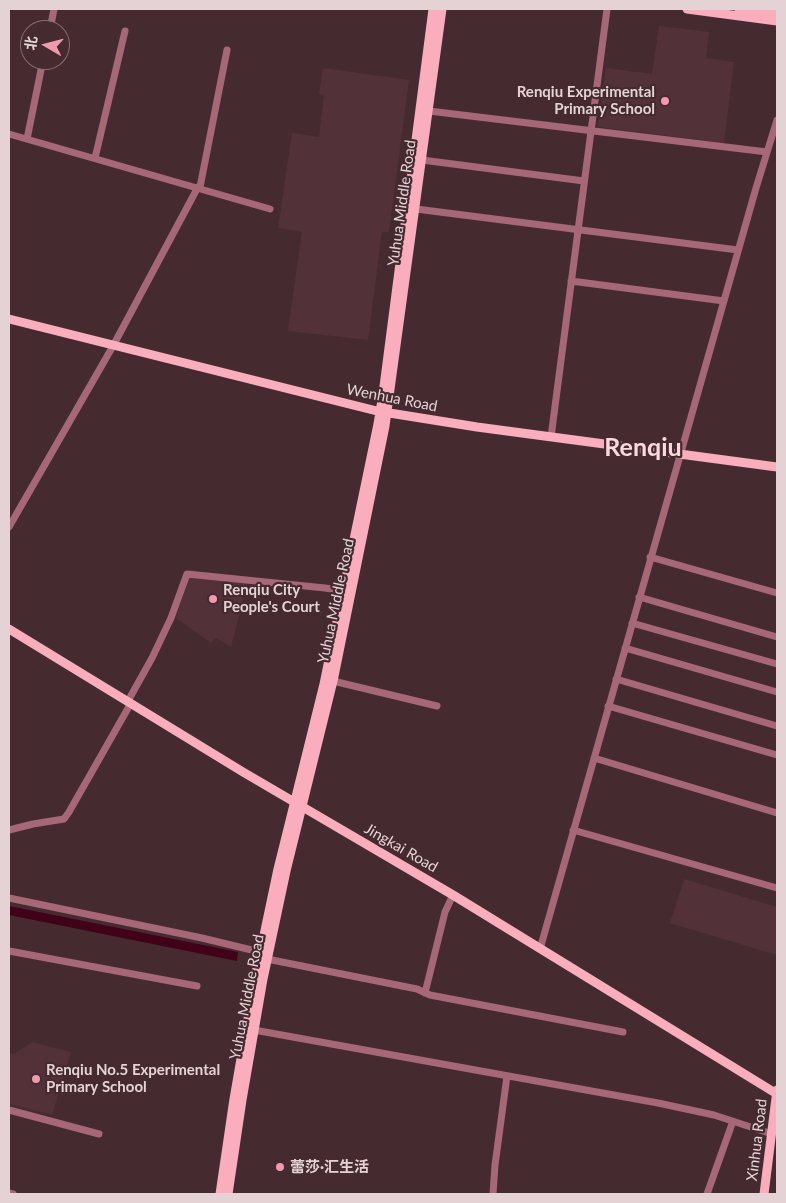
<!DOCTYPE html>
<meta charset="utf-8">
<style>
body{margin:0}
#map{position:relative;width:786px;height:1203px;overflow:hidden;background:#452b30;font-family:Lato,"Noto Sans SC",sans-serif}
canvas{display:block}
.frame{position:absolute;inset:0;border:10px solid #e4d2d5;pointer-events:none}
.north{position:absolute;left:20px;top:20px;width:50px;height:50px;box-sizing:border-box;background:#452b30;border:1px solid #856e72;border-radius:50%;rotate:278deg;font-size:14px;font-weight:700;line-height:20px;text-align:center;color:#e4d2d5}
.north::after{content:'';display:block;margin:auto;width:18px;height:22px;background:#f29aad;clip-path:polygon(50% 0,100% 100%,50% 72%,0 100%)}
</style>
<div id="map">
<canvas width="786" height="1203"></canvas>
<div class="frame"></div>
<div class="north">北</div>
</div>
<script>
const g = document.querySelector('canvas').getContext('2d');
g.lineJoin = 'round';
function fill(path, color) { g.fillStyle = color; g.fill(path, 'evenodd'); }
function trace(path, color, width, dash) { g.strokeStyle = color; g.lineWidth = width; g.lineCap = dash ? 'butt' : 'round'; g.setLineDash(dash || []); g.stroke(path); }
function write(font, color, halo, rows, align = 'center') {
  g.font = font + ' Lato,"Noto Sans SC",sans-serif'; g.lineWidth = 4.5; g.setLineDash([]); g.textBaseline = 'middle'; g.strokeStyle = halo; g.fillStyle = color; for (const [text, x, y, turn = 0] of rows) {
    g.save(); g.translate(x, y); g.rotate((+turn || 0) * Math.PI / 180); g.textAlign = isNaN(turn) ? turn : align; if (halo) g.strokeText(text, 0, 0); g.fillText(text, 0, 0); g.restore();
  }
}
const built = new Path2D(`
 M659,26L709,32L706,58L734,62L724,143L598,127L606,68L652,74Z
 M323,68L409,80L389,232H382L368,340L288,331L302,232L278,228L281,208L292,133L319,137L324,95L319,94Z
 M189,575L248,580L231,647L216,638L211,643L176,618Z
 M684,879L777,907V955L670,923Z
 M32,1042L71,1052L52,1115L9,1104V1053L14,1054Z`);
const water = new Path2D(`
 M9,906L238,952L237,961L9,915Z`);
const minor = new Path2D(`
 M50,30L54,9
 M429,111L767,152
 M9,134L270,209
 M27,139L43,60
 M95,158L125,31
 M422,160L584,181
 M200,187L227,50
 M416,209L738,250
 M571,281L724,301
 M551,437L607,9
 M9,527L113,346L198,187
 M650,557L777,593
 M639,597L777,637
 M632,623L777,664
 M625,648L777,692
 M616,679L777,726
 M333,681L437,706
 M128,701L152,658L171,618L187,574L325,588L343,591
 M608,706L777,755
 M594,758L777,813
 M9,830L33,824L64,819L69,812L131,703
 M573,830L777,888
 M9,898L202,938L260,952
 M540,949L756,188L777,120
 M9,951L197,986
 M267,959L417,989L430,995L623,1032
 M425,993L445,912L453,895
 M254,1030L658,1103L714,1115L772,1134
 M9,1110L99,1134
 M9,1193L13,1194
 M493,1194L495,1165L507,1076
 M707,1194L733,1121`);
const major = new Path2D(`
 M687,9L777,21
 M739,9L777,14
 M9,319L377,411L477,427L777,467
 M9,629L243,772L453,895L777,1094
 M220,1194L234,1099L255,978L278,869L324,684L378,424L383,394L433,9
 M228,1194L242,1100L263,979L286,871L333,681L385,426L442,9
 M764,1194L777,1090`);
const markers = [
 [665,101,5,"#f29aad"],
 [213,599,5,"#f29aad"],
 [36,1079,5,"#f29aad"],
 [280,1167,5,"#f29aad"]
];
const poiNames = [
 ["Renqiu Experimental",655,92,"right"],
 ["Primary School",655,109,"right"],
 ["Renqiu City",223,590],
 ["People's Court",223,607],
 ["Renqiu No.5 Experimental",46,1070],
 ["Primary School",46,1087],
 ["蕾莎·汇生活",290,1167]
];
const streetNames = [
 ["Yuhua Middle Road",402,203,-82],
 ["Wenhua Road",392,398,11],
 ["Yuhua Middle Road",336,601,-78],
 ["Jingkai Road",401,848,30],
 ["Yuhua Middle Road",247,997,-79],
 ["Xinhua Road",757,1140,-83]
];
const townNames = [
 ["Renqiu",643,448]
];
fill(built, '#533139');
fill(water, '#410119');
trace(minor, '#a66876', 7);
trace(major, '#faadbd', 9);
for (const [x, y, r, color] of markers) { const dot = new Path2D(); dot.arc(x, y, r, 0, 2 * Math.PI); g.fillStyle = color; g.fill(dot); trace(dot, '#452b30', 2); }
write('bold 15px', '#e4d2d5', '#452b30', poiNames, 'left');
write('15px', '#e4d2d5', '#452b30', streetNames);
write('bold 25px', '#fbd8de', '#452b30', townNames);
</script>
